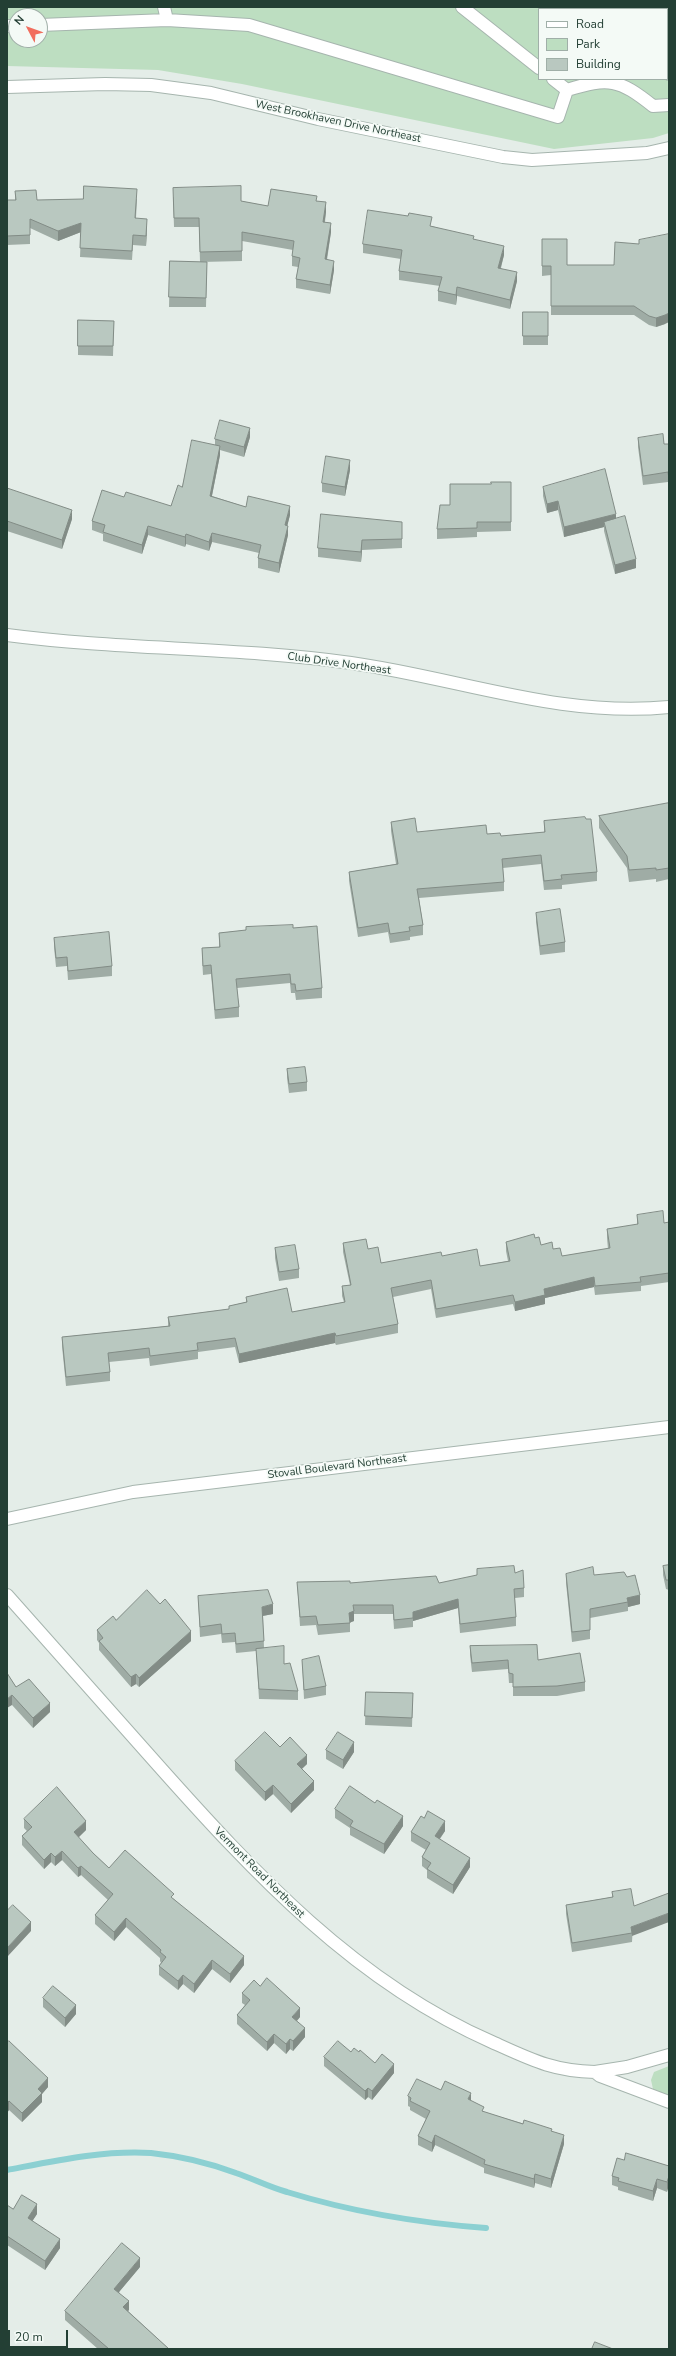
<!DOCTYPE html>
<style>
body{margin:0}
#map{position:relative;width:676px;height:2356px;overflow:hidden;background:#e4ede8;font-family:"Nunito Sans",sans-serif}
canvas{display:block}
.frame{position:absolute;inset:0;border:8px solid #233f34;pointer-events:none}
.legend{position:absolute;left:538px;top:8px;width:130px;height:72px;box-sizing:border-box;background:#f4faf6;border:1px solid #a0afa8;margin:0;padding:5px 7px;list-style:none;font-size:12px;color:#233f34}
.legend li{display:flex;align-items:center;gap:8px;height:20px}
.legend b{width:20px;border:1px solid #a0afa8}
.north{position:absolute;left:8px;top:8px;width:40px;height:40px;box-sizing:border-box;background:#f4faf6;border:1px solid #a0afa8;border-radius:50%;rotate:311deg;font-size:11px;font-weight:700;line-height:16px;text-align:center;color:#233f34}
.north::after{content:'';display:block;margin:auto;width:14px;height:18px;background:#f16e5e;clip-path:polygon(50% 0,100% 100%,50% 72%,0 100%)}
.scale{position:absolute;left:8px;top:2330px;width:60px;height:18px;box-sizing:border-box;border:2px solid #233f34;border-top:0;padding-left:5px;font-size:12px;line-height:14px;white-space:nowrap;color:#233f34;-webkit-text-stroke:3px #f4faf6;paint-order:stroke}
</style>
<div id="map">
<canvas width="676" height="2356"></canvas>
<div class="frame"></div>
<ul class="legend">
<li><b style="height:5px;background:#fff"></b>Road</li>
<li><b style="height:11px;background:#bddec1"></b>Park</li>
<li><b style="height:11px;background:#b9c8c0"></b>Building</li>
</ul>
<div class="north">N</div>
<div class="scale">20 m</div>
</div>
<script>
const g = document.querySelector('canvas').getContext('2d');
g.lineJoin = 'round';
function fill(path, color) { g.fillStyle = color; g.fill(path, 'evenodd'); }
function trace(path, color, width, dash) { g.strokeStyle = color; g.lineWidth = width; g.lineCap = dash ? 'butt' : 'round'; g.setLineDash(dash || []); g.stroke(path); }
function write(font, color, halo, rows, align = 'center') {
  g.font = font + ' "Nunito Sans",sans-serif'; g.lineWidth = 3.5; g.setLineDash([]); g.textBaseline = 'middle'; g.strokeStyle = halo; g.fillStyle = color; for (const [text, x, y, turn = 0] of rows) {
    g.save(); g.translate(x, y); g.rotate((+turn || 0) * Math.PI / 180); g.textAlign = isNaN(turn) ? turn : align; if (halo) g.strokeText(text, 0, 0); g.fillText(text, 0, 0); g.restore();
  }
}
const green = new Path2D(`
 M7,7H669V133L653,138L554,149L242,84L158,70L7,66ZM539,9H667V79H539ZM16,16H40V40H16Z
 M669,2066V2096L653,2089L651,2080L654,2072Z`);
const stream = new Path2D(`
 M7,2170C54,2161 103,2150 151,2153C180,2156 209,2163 236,2173C254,2179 269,2187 287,2192C352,2212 418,2223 486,2228`);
const minor = new Path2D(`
 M164,7L167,20
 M462,7L539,68
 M564,7L567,9
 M40,25L167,20L249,25L558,117L567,90
 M7,26H16
 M667,72L669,74
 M553,79L567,90
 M7,87L105,84L151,85L211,93L318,119L503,157L532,160L647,153L669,148
 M567,90C609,77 619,79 653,106L669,105
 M7,635C121,650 237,647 351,663C458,678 560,718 669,707
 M7,1519L133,1492L669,1427
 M7,1595C57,1651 107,1707 157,1764C254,1873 355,1982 492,2042C530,2059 552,2071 595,2072L600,2076L669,2102
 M595,2072L627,2067L669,2055`);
const wall = new Path2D(`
 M15,191L37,200L137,199L136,218L147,228L146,246L133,245L132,260L80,257L81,232L58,241L30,228V244L7,245V200H15Z
 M173,197L241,201L268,206L317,201L326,212L325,222L331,232L327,260L334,270L330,294L296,288V279L298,267L292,266V256L293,250L242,241V261L201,262H207L206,307H169L170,261L200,262L199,227H174Z
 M432,226L474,239L504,255L501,268L517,281L510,309L457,296L456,305L438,301V291L440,286L399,280V271L401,259L363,253V244Z
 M542,239L567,265H614L639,244V240L665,324L656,327L649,325L634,315H551V275L542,276Z
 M523,312H548V345H523Z
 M78,320L114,321L113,356L78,355Z
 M250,437L244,457L220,450V455L212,496L246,507L290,515L287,526L288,535L279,573L258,568V558L259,553L212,542L209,551L186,544L185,547L148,535L142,554L103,541V534L92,530V521L124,497L171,506L182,487L215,445V439Z
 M638,438L664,444H669V488L668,482L643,485L638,447Z
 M350,470L345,496L322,492V483Z
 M511,482V531L477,532V537L437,539V529L450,505L491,484Z
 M543,487L616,518L636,568L615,574L604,531V527L564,537L558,510L547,513L543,496Z
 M7,488L72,519L62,549L7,531Z
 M402,522V548L362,550L361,562L318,557V548Z
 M669,803V879L656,882V879L629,882L627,868L599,828V816Z
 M586,819L597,872V881L562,885V889L544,890L541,864L503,868L504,882V891L419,898L423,925V935L410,937V940L390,943L388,932L358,937L349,881V872L396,864L391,831V822L417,832L487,834L501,836L544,832V821Z
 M536,913L565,942V952L540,955L536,922Z
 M246,927L293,928L322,988V998L296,1000L295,993H291L290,983L237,988L239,1007V1017L215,1019L211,974L203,975L202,957V948L219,947V933L246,930Z
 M54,938L112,966V976L68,980L67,966L56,967L54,947Z
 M287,1069L307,1082V1091L289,1093L287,1078Z
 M637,1215L664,1223L669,1222V1282L641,1286V1291L595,1295L594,1287L545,1298V1304L515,1311L513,1304L436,1318L431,1289L393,1297L398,1324V1333L336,1345L335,1343L239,1363L235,1347L198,1352V1359L150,1366L149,1358L109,1362L110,1372V1381L66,1386L62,1346V1337L168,1326V1317L229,1309V1306L246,1302V1297L292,1312L344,1302L342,1296V1286L350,1285L343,1252V1243L368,1249L381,1263L442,1256L480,1266L508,1261L506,1251V1242L535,1238L541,1245L553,1249L562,1256L608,1249L607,1238V1229L637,1225Z
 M275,1248L299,1269V1278L279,1281L275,1258Z
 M669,1565V1590L666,1589L663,1575V1566Z
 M515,1573L524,1588V1597L515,1598L516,1617V1626L460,1633L458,1608L413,1621V1627L394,1629L393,1614H354V1621L350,1622V1632L318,1635L316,1625L300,1626L297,1582L350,1583H439Z
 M566,1574L627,1577L640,1604L628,1607V1611L590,1618V1639L572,1642L566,1583Z
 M198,1596L273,1614L263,1616L264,1648L284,1664L298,1691V1700L259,1699L256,1651L236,1653L235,1642L222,1643L221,1634L200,1637Z
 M116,1620L191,1641L139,1687L136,1684L131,1687L99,1650V1643L97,1640V1630Z
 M470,1646L538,1660L585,1682V1691L557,1696H513V1683H509L508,1669L472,1672L470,1655Z
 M302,1660L326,1686V1695L304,1699Z
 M7,1673L16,1687L50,1712L33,1728L12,1705Z
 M366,1692L413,1693L412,1727L365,1725Z
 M280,1747L307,1764L302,1769L314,1790L291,1813L273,1794L265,1801L235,1770V1761Z
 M326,1750L354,1752L343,1769L326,1759Z
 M335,1809L403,1826L384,1854L350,1835V1828L335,1818Z
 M24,1819L86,1830L78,1837L93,1853L109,1868L174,1899L244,1965L230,1983L212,1969L194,1993L183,1984L178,1990L159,1975V1966L161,1963L160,1961V1958L126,1927L114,1941L95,1924V1915L108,1900L81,1875L78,1877L62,1860L55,1866L51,1862L44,1869L22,1845V1836L27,1831L24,1828Z
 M445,1831L440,1839L470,1867L453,1894L427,1878V1870L422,1866V1857L426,1850L411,1841V1832Z
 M612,1892L634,1906L632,1942L572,1952L566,1914V1905L612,1897Z
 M242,1993L300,2017L297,2021L305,2037L293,2051L290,2049L286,2054L274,2043L267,2051L237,2024V2015L245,2005L242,2003Z
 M43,1998L76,2014L65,2027L43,2007Z
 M7,2043L48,2087L42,2094V2102L22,2122L9,2110L7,2113Z
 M351,2052H359L375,2063L394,2073L372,2100L368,2097L365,2100L324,2066V2057Z
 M441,2090L471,2101L484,2112L552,2132L564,2144L551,2188L535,2183L534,2188L484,2173V2168L435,2145L432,2152L418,2145V2136L426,2119L410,2110V2107L408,2106V2096Z
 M624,2160L669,2166L667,2192L657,2188L653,2201L618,2190V2187L612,2185V2176Z
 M7,2205L13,2209L37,2214L32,2221L60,2248L45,2270L7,2245Z
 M140,2267L119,2292L129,2310L128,2311L169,2349H98L65,2320V2311Z`);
const shadedWall = new Path2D(`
 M326,202V212L323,231V222Z
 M147,219V228L146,246V236Z
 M81,223V232L58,241V231Z
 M331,223V232L325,269V259Z
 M504,246V255L498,277V268Z
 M334,261V270L330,294V285Z
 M517,272V281L510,309V300Z
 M457,287V296L456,305V295Z
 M669,313V322L665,324L656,327V318Z
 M250,428V437L244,457V447Z
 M220,446V455L210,505V496Z
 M350,460V470L345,496V487Z
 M558,501V510L547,513V504Z
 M290,506V515L285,535V525Z
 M72,510V519L62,549V540Z
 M616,514V523L604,522V527L564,537V527Z
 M148,526V535L142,554V545Z
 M288,526V535L279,573V563Z
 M212,533V542L209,551V542Z
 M186,534V544L185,547V537Z
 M362,540V550L361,562V552Z
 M636,559V568L615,574V565Z
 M594,1277V1287L545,1298V1304L515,1311V1302L544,1289Z
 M335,1333V1343L239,1363V1354Z
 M640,1595V1604L628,1607L627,1598Z
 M458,1599V1608L413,1621V1612Z
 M273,1604V1614L262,1616V1607Z
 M354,1611V1621L349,1623V1613Z
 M191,1631V1641L139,1687V1678Z
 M136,1674V1684L131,1687V1677Z
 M12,1695V1705L7,1708V1699Z
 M50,1703V1712L33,1728V1718Z
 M354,1742V1752L343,1769V1760Z
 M307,1755V1764L297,1773V1764Z
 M314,1781V1790L291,1813V1804Z
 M273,1785V1794L265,1801V1792Z
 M403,1816V1826L384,1854V1844Z
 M86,1821V1830L74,1842V1832Z
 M445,1821V1831L435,1845V1836Z
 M62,1851V1860L55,1866V1857Z
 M51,1853V1862L44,1869V1860Z
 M470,1858V1867L453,1894V1885Z
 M81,1866V1875L78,1877V1868Z
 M669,1913V1922L632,1936L631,1927Z
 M126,1918V1927L114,1941V1932Z
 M31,1922V1931L8,1956V1947Z
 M244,1956V1965L230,1983V1974Z
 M212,1960V1969L194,1993V1984Z
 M183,1975V1984L178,1990V1981Z
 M76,2005V2014L65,2027V2018Z
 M300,2008V2017L292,2026V2017Z
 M305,2028V2037L293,2051V2041Z
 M274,2034V2043L267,2051V2042Z
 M290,2039V2049L286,2054V2044Z
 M394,2064V2073L372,2100V2091Z
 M48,2078V2087L42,2094V2102L22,2122V2113L38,2089Z
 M368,2088V2097L365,2100V2091Z
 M471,2093V2102L468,2099Z
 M9,2101V2110L7,2113V2103Z
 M435,2135V2145L432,2152V2143Z
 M564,2135V2144L551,2188V2179Z
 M535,2174V2183L534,2188V2179Z
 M669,2176V2185L667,2192V2182Z
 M657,2179V2188L653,2201V2191Z
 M37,2204V2214L28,2228V2218Z
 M60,2239V2248L45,2270V2261Z
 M140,2258V2267L114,2298V2289Z
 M129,2301V2310L123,2316V2307Z`);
const building = new Path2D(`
 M84,186L137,189L135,218L147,219L146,236L133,235L132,251L80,248L81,223L58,231L30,219V235L7,236V200H16L15,191L36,190L37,200L83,199Z
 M241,186V201L268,206L271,189L317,196L316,201L326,202L323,222L331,223L325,259L334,261L330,285L296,279L300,258L292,256L294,241L242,232V251L200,252L199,218H174L173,188Z
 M368,210L408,216L409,213L432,217L430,226L474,236L473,239L504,246L498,268L517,272L510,300L457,287L456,295L438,291L442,277L399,271L402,250L363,244Z
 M669,234V313L665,315L656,318L649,316L634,306H551V266H542V239H567V265H614L615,242L639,244V240Z
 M170,261L207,262L206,298L169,297Z
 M523,312H548V336H523Z
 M78,320L114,321L113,346H78Z
 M220,420L250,428L244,447L215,439Z
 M663,434L664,444H669V479L668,472L643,476L638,438Z
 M192,440L220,446L210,496L246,507L248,496L290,506L285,525L288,526L279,563L258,558L261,545L212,533L209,542L186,534L185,537L148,526L142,545L103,532L105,525L92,521L102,490L124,497L126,492L171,506L178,485L182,487Z
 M326,456L350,460L345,487L322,483Z
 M605,469L616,514L564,527L558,501L547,504L543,487Z
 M491,482H511V522H477V528L437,529L440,505H450V484H491Z
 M7,488L72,510L62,540L7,521Z
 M321,514L402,522V539L362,540L361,552L318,548Z
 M625,516L636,559L615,565L604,522Z
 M669,803V868L656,870V868L629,870L627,856L599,816Z
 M585,817L586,819H591L597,872L561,875L562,879L544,881L541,855L502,859L504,882L417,889L423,925L409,927L410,931L390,934L388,923L358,928L349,872L398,864L391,822L415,818L417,832L486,825L487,834L500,833L501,836L545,832L544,821Z
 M560,909L565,942L540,946L536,913Z
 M293,925V928L317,926L322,988L296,991L295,984H291L290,974L236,979L239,1007L215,1010L211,965L203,966L202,948L220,947L219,933L246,930V927Z
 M109,932L112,966L68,971L67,957L56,958L54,938Z
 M305,1067L307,1082L289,1084L287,1069Z
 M663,1211L664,1223L669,1222V1273L640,1277L641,1282L595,1286L594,1277L544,1289L545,1295L515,1302L513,1295L436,1309L431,1280L391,1288L398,1324L336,1336L335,1333L239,1354L235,1338L197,1343L198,1350L150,1356L149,1348L108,1353L110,1372L66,1377L62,1337L170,1326L168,1317L229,1309V1306L247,1302L246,1297L287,1288L292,1312L345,1302L342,1286L351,1285L343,1243L366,1239L368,1249L378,1247L381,1263L441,1252L442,1256L477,1249L480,1266L510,1261L506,1242L534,1234L535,1238L539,1237L541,1245L552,1242L553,1249L560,1248L562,1256L610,1248L607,1229L638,1224L637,1215Z
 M295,1245L299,1269L279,1272L275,1248Z
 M669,1565V1580H666L663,1566Z
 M514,1566L515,1573L523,1570L524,1588L514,1589L516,1617L460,1624L458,1599L413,1612V1618L394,1620L393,1605H353L354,1611L349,1613L350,1623L318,1625L316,1616L300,1617L297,1582L350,1581V1583L436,1576L439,1583L477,1575V1569Z
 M593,1567L594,1575L624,1572L627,1577L635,1575L640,1595L627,1598L628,1602L590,1609V1630L572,1632L566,1574Z
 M147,1590L160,1604L165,1599L191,1631L139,1678L136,1674L131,1677L99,1641L103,1638L97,1630L113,1616L116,1620Z
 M268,1590L273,1604L262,1607L264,1641L236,1644L235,1633L222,1634L221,1624L200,1627L198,1596Z
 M537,1645L538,1660L580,1653L585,1682L557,1686L513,1687V1674L509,1673L508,1660L472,1663L470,1646Z
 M284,1646V1664L290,1663L298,1691L259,1689L256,1649Z
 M319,1656L326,1686L304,1690L302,1660Z
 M7,1673L16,1687L29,1679L50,1703L33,1718L12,1695L7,1699Z
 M366,1692L413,1693L412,1718L365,1716Z
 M265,1732L280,1747L290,1737L307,1755L297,1764L314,1781L291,1804L273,1785L265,1792L235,1761Z
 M338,1732L354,1742L343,1760L326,1750Z
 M350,1786L375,1803L377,1800L403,1816L384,1844L350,1826L353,1821L335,1809Z
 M57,1787L86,1821L74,1832L93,1853L109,1868L125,1850L174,1894L171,1897L244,1956L230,1974L212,1960L194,1984L183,1975L178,1981L159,1966L166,1957L160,1952L161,1950L126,1918L114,1932L95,1915L113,1894L81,1866L78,1868L62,1851L55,1857L51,1853L44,1860L22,1836L32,1827L24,1819Z
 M428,1811L445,1821L435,1836L470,1858L453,1885L427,1869L431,1863L422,1857L430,1843L411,1832L421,1816L424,1818Z
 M631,1889L634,1906L669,1893V1913L631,1927L632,1933L572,1943L566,1905L613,1897L612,1892Z
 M13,1905L31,1922L8,1947L7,1946V1911Z
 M267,1978L300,2008L292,2017L305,2028L293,2041L290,2039L286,2044L274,2034L267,2042L237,2015L250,2000L242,1993L254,1980L260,1986Z
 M53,1986L76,2005L65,2018L43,1998Z
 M9,2041L48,2078L38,2089L42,2093L22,2113L9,2101L7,2103V2043Z
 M338,2041L351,2052L354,2048L359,2052L360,2050L375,2063L382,2054L394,2064L372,2091L368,2088L365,2091L324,2057Z
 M417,2079L441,2090L445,2081L471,2093L468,2099L484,2107L482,2111L523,2124L524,2120L552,2129L551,2131L564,2135L551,2179L535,2174L534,2179L484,2164L485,2160L435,2135L432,2143L418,2136L430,2111L410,2101L411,2098L408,2096Z
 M626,2153L669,2166V2176L667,2182L657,2179L653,2191L618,2181L619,2178L612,2176L617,2158L624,2160Z
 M22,2195L37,2204L28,2218L60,2239L45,2261L7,2236V2205L13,2209Z
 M122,2243L140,2258L114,2289L129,2301L123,2307L169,2349H109L65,2311Z
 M595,2342L613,2349H592Z`);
const streetNames = [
 ["West Brookhaven Drive Northeast",338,122,12],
 ["Club Drive Northeast",339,664,8],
 ["Stovall Boulevard Northeast",337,1467,-7],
 ["Vermont Road Northeast",259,1873,45]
];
fill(green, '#bddec1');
trace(stream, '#8cd0d2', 6);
trace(minor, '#a6b5ae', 14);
trace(minor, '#fff', 12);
fill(wall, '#9faca5');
fill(shadedWall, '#828c86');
fill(building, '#b9c8c0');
trace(building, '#828c86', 1);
write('11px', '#233f34', '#f4faf6', streetNames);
</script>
